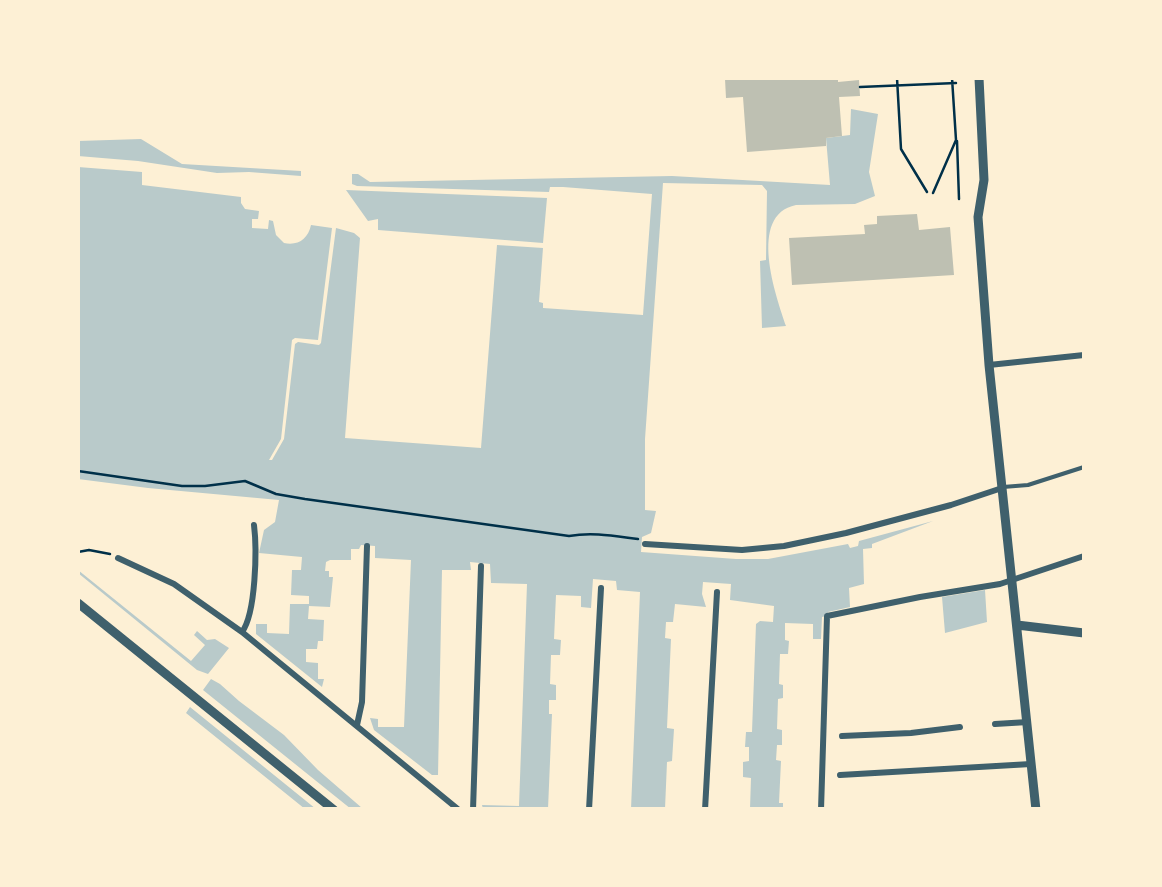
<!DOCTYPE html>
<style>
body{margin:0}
#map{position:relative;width:1162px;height:887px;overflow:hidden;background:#fdf0d5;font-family:Montserrat,sans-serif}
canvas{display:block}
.frame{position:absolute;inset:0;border:80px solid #fdf0d5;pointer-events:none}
</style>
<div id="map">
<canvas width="1162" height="887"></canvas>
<div class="frame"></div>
</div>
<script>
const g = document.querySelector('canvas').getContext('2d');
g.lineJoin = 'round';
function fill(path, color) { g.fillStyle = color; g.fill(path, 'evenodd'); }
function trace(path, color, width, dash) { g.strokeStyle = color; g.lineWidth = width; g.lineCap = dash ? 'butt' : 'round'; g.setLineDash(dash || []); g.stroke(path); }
const green = new Path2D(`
 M851,109L878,114L869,172L875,196L855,204L796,205C747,215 776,296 786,326L762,328L760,261L766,260L767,191L762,185L663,183L645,439V510L656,511L651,533L642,537L641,552L736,559H768L848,544L850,548L858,546L859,541L933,521L872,544V548L863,549L864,584L849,588L850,607L828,612L826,616L822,617L821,639H813V624L785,623V640L789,641L788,654H780L779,684L783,685V698L778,699L777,729L782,730V745H777L776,760L781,761L779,803H783V809H750L751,778L743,777V762L749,761V747H745L746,732H752L756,624L760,621L773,622L774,606L730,600L731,584L703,582L702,594L706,607L675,604L673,622H666L665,638L671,639L667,728L674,729L672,761L667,762L665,809H631L640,592L617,590L616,581L593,579L591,608L581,607V596L556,595L554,639L561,640L560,655H551L550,684L556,685V700H549V714H552L548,809H483L482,805L519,806L527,584L491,583L490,564L470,562L471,570H442L438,775H432L374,730L370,718L378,719V727H404L411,560L375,558V546L361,545L359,549H351V560H330L326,562L325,571H329V577H333L330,607L309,606L308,619L324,620L323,641H318L317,649H306V662L318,663V679H324L322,687L256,634V624H267V633L289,634L290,604H309V596L291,595L292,570H301L302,557L259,553L264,530L275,522L279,500L148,488L78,479V167L142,172V185L241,197V203L245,209L259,211L258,219H252V228L268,229L269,220L273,221L276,235L284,243C298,246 308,239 311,225L332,228L318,340L295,338L292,340L281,439L269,460H272L284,439L295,344L298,342L319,345L321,343L336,228L354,233L360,238L345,438L481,448L497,245L543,248L539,302L543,303V308L643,315L652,194L563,187H550L549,192L357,186L352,184V174H358L370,182L672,176L830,185L826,138L850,135Z
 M141,139L182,164L301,171V176L249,172L217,173L138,161L78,156V141Z
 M346,190L547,198L543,243L378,230V219L368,221Z
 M78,570L191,661L205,645L194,635L197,631L207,640L215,639L229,648L208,674L197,670L78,573Z
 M985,590L987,622L945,633L942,597Z
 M211,679L220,684L239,701L284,735L318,770L362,808L361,809H351L203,690Z
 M190,707L316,809H305L186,713Z`);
const building = new Path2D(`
 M750,78H838V82L859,80L860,96L839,97L842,136L826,138V146L747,152L743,97L726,98L725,79Z
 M917,214L919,230L950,227L954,275L792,285L789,238L865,234L864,225L877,224V216Z`);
const path = new Path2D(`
 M897,78L901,149L927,192
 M860,87L956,83
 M957,141L959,199
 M933,193L956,140L952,78
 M78,471L182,486H205L245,481L276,494L305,499L569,536C593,532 614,536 638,539
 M78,552L89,550L110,554`);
const service = new Path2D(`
 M1003,487L1028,485L1084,467`);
const minor = new Path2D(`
 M989,365L1084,355
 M645,544L742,550L784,546L846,533L951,505L1002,488
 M118,558L174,584L242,632L459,810
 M242,632C256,613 257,549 254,525
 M995,724L1028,722
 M357,725L362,702L367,546
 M842,736L911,733L960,727
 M840,775L1031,764
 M473,810L481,566
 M589,810L601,588
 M705,810L717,592
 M821,810L827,616L920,597L1000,584L1084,556`);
const tertiary = new Path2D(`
 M979,78L984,180L978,217L989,365L1036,810
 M78,603L334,810
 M1017,625L1084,633`);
fill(green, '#b9caca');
fill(building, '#bec0b2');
trace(path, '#003049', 2.5);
trace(service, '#3f606c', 4);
trace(minor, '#3f606c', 6);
trace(tertiary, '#3f606c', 9);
</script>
